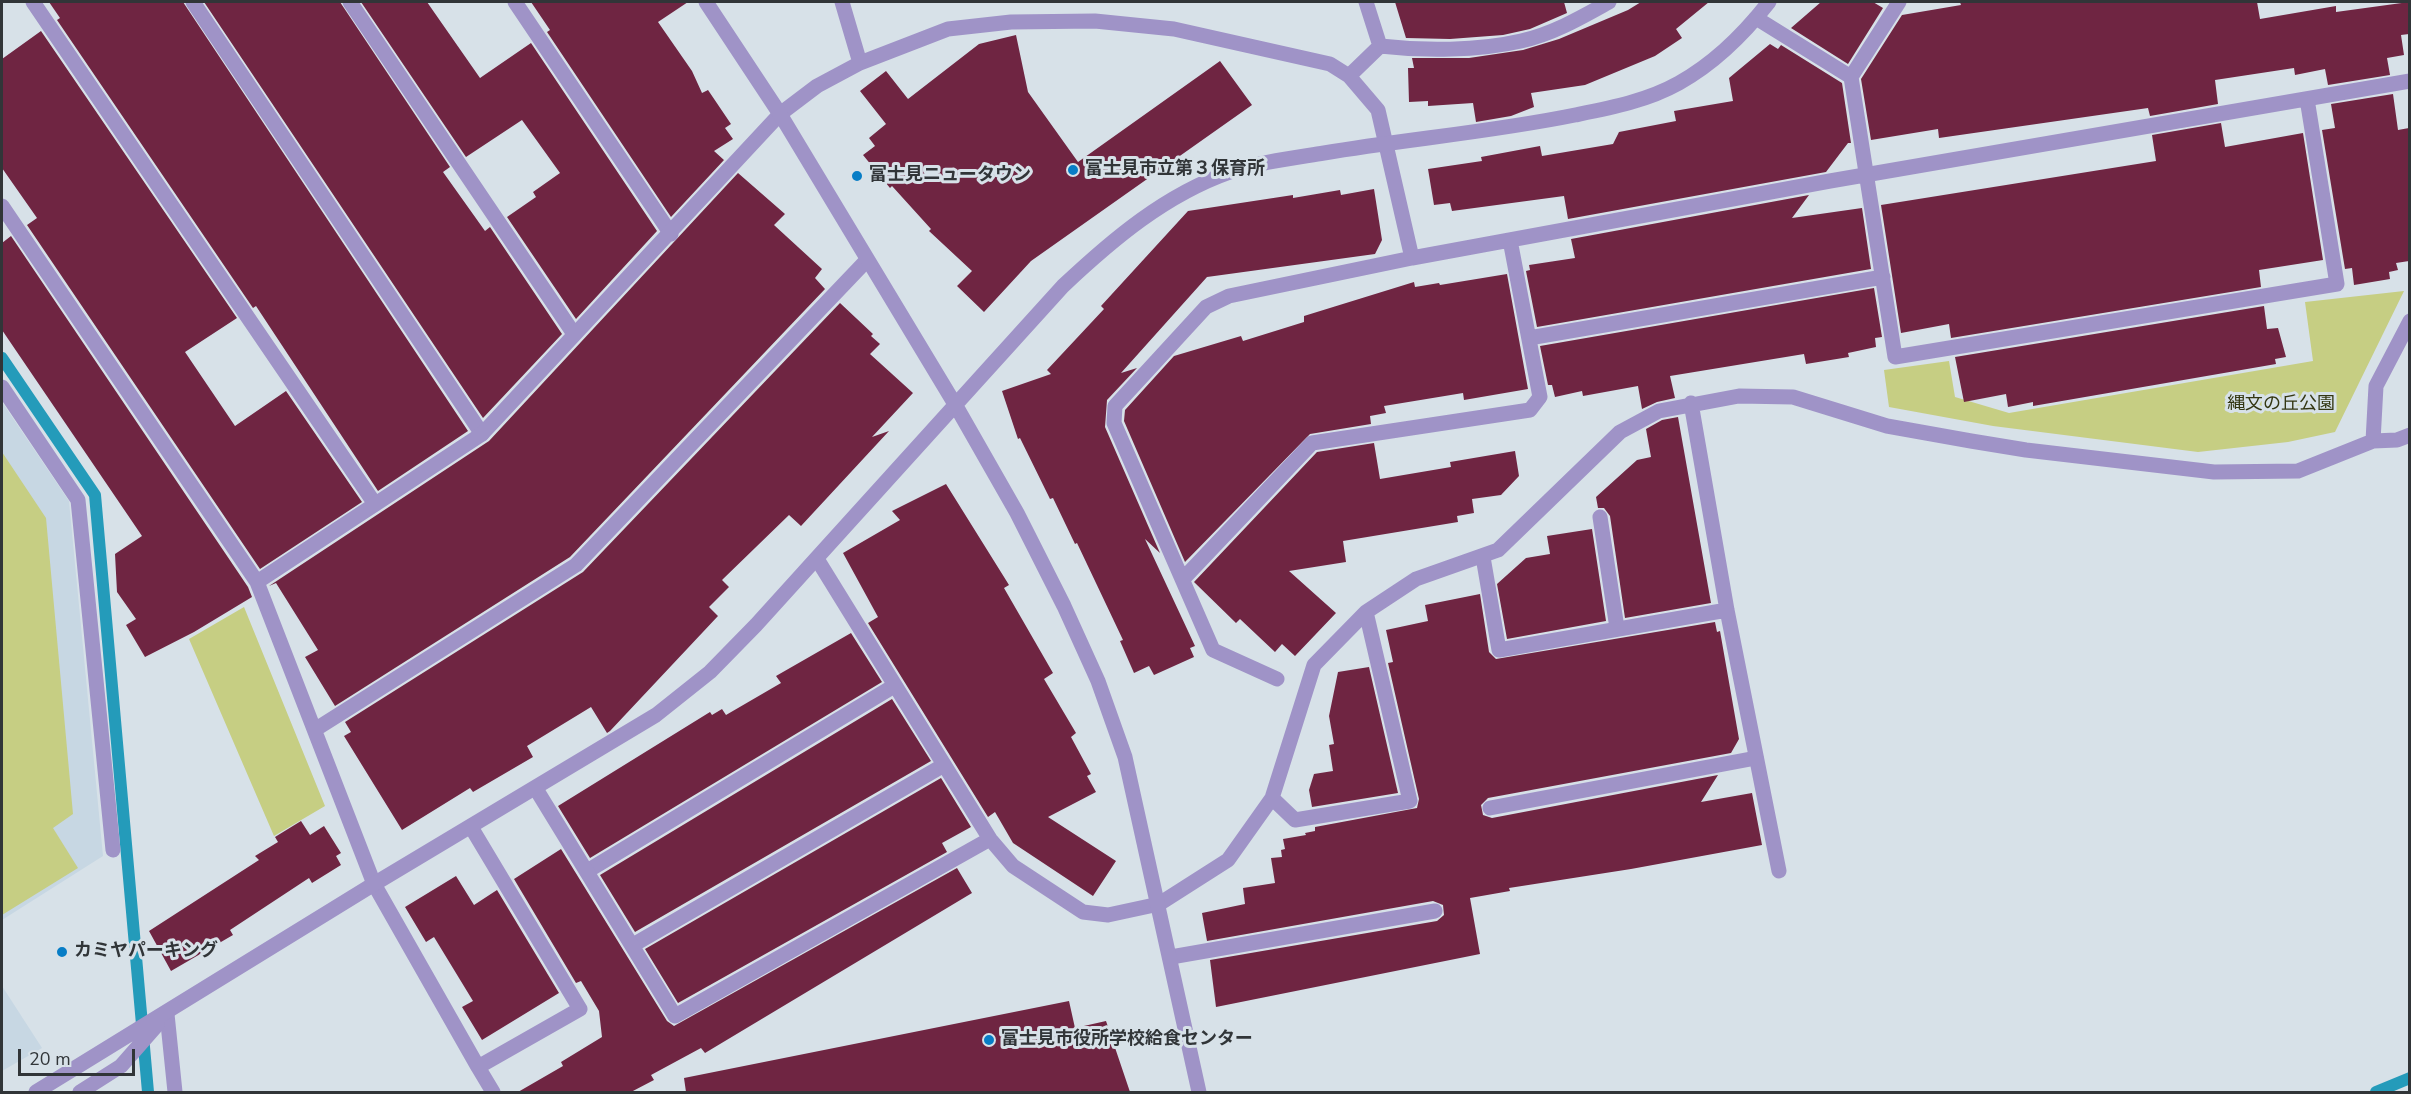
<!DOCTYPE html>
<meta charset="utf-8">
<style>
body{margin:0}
#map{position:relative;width:2411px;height:1094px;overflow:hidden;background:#d7e1e8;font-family:"Nunito Sans",sans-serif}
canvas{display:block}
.frame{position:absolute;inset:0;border:3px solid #313538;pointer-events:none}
.scale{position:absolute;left:18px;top:1049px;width:117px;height:27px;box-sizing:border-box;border:3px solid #313538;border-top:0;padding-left:8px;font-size:18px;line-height:21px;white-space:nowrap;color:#313538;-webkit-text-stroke:4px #d7e1e8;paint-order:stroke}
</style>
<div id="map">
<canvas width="2411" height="1094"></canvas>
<div class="frame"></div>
<div class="scale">20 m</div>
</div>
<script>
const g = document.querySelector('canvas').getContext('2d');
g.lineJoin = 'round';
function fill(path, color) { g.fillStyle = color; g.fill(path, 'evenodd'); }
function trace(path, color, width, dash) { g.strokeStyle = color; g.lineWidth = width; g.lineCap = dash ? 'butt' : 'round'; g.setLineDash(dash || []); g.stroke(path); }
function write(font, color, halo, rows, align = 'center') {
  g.font = font + ' "Nunito Sans","Noto Sans JP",sans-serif'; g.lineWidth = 6; g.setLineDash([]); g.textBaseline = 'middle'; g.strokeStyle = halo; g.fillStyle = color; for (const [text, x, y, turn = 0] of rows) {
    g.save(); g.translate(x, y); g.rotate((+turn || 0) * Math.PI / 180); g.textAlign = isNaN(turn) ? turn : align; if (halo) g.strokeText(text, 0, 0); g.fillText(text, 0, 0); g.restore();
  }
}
const built = new Path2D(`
 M2,402L69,501L103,856L2,920Z
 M2,986L42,1048L2,1071Z`);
const green = new Path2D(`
 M2404,291L2335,432L2288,442L2198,452L1993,426L1889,407L1884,370L1949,361L1955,397L2009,413L2313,361L2305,302Z
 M2,452L46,518L73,814L53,828L78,868L2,915Z
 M244,607L325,806L274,836L189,639Z`);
const stream = new Path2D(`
 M2,358L95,495L148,1092
 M2376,1092L2410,1078`);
const building = new Path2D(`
 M49,2H183L468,431L378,491L256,306L253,308L57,20L60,18Z
 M204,2H340L450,167L443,172L485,231L490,227L562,334L483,418Z
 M361,2H427L480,78L531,43L657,231L576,319L507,217L536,197L533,192L560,173L522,120L466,157Z
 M531,2H688L658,22L692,71L702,93L708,90L731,124L725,128L733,139L714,151L724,160L671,217L547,32L550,30Z
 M1395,2H1564L1567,13L1530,29L1503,35L1450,39L1406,38Z
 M1641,2H1709L1676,29L1682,38L1655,56L1585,85L1531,93L1534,107L1511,116L1476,122L1473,103L1428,106V101L1409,102L1408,68H1414L1412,58H1469L1523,50L1559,39L1628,10Z
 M1821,2H1873L1883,8L1848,64L1791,28Z
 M1960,2H2257L2260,19L2336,6V12L2409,2V34L2401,35L2404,55L2387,58L2390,75L2328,85L2325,69L2295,75L2294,68L2215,80L2218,104L2150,116L2148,108L1939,138L1938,129L1871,140L1861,79L1902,15L1961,5Z
 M41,31L237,318L185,352L235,426L286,391L362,502L260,569L27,225L37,218L2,168V59Z
 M1016,35L1028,92L1078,162L1220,61L1252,105L1031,261L984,312L957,286L972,271L929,231L931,229L892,186L890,188L863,155L875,146L869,138L886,124L860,91L886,71L908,99L979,44Z
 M1770,44L1778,49L1781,45L1842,83L1851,143H1848L1826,172L1568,219L1564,196L1452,211L1450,203L1434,205L1428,169L1482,161L1481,157L1540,146L1542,156L1613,144L1619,132L1676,121L1674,111L1733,101L1729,78Z
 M2393,94L2398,130L2409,128V261L2396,263L2398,270L2389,272L2390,279L2354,285L2352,268L2345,269L2343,257L2322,130L2335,128L2331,104Z
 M2221,123L2225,147L2303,133L2323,260L2259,270L2261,287L1951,338L1949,324L1901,333L1881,205L2156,161L2152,135Z
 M738,173L785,214L774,225L822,269L815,278L825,289L570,557L335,706L305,657L318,650L276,583L269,586L489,441Z
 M1374,189L1382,240L1375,254L1207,277L1121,373L1137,368L1107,400L1105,427L1160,553L1145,539L1195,646L1190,648L1194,657L1154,675L1149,666L1134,673L1120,641L1123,640L1077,543L1075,544L1053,498L1050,499L1020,438L1018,439L1002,391L1051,374L1047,370L1104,309L1101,306L1188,211L1293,195V198L1340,190L1341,195Z
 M1809,195L1792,218L1862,208L1871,269L1537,327L1526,271L1530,270L1529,265L1575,258L1571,239Z
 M11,236L248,587L252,597L194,632L145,657L126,625L136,619L117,592L115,554L142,536L2,330V243Z
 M1507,274L1528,389L1464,400L1463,393L1384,406L1386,413L1370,416L1371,424L1310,434L1185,562L1124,421L1125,410L1174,356L1241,336L1243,341L1304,322V316L1414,282L1415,287L1439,283L1440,285Z
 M1874,288L1882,337L1875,338L1876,347L1848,353L1849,357L1806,364L1804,354L1670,376L1675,398L1657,402L1642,409L1638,386L1583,396L1582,391L1555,397L1552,385H1548L1540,346Z
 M840,303L873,334L871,336L880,344L870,354L913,393L872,437L889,431L801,526L789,515L722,580L729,587L709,607L718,616L610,731L607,733L591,707L527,746L533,757L473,792L470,788L402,830L344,736L351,732L345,722L583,572Z
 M2264,306L2267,329L2278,328L2286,357L2275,359L2276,364L2033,406V402L2008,407L2006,394L1964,402L1955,357Z
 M1678,417L1711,603L1625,618L1610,516L1604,508H1598L1596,497L1637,460L1651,457L1646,429L1662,420Z
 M1374,443L1380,479L1451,467L1450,462L1515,451L1519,476L1501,495L1472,499L1474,513L1457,516L1458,522L1343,541L1346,562L1289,571L1336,613L1295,656L1282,644L1275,652L1240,619L1236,623L1194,582L1317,452Z
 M946,484L1009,585L1004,588L1053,673L1044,679L1076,733L1071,737L1091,774L1087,776L1096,792L1048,817L1116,861L1093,896L1013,843L995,812L988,817L868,623L878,617L843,553L900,520L892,511Z
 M1592,529L1606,621L1507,639L1497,584L1526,558L1550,554L1547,536Z
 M1480,594L1489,652L1496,659L1715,622L1717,632L1720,631L1739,739L1731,753L1488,798L1481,805L1483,815L1492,818L1718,775L1701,802L1752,793L1762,845L1631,869L1509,888L1510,891L1470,898L1480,954L1216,1007L1210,960L1437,921L1444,915L1443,905L1433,901L1207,941L1202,913L1245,904L1243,888L1275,883L1271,858L1282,857L1281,850L1285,849L1283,839L1306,835L1305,833L1315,831V827L1417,808L1419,799L1388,663L1393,662L1386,630L1428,621L1425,605Z
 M851,633L882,682L590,858L558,806L710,712L712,715L722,709L726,715L781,683L776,676Z
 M1369,667L1398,793L1312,807L1309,790L1314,774L1333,771L1329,745L1334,744L1329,716L1338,672Z
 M892,699L931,761L635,932L600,875Z
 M941,778L971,827L942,843L947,852L678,1003L645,949Z
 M301,821L310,835L324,826L341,853L336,856L341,865L312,883L309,878L230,930L233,935L171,971L149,931L259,860L255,856L278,842L275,837Z
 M561,849L667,1021L674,1026L957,868L972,893L705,1053L701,1048L651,1075L654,1080L631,1092H518L563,1066L561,1062L602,1037L599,1011L581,981L576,983L514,879Z
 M456,876L474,905L497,890L559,993L482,1040L462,1007L473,1001L434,937L426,942L405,907Z
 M1069,1001L1075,1028L1106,1021L1130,1092H686L684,1078Z`);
const service = new Path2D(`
 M33,2L375,504
 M193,2L482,434
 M350,2L574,334
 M515,2L671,234
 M1600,517L1617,628
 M1490,808L1756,758
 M589,870L894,686
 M374,884L478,1067L580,1009L471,827
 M633,945L944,765
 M1171,957L1435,911
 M478,1067L493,1092`);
const minor = new Path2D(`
 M842,2L860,63
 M1366,2L1380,46
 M1899,2L1851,77L1895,357L2337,284L2307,99
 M1756,18L1851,77
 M1380,46C1423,51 1478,51 1521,41C1553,34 1582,17 1609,2
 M1349,76L1380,46
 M2,206L257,582L374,884
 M1529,338L1883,277
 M2,387L78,500L113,850
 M1691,403L1727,610L1779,871
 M2373,441L2376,386L2410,321
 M1483,557L1499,650L1727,610
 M817,559L990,839L1013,866L1083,912L1108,915L1159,904L1228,860L1272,798L1314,665L1366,612L1416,579L1498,550L1620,432L1659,411L1739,396L1793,397L1887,426L1971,441L2026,450L2214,472L2298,471L2373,441L2397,440L2410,435
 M1183,579L1312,443L1530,410L1540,397L1510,240
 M257,582L482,434L780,114L817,86L860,63L948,29L1011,22L1095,21L1174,29L1330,64L1349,76L1378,110L1412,258L1830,181L2410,81
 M1277,679L1213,650L1114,423L1115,406L1206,307L1229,296L1412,258
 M316,729L576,565L867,260
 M536,789L675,1016L990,839
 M1272,798L1295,820L1410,801L1366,612
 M167,1014L175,1092`);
const tertiary = new Path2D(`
 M706,2L780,114L956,406L1017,513L1064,606L1098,681L1125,757L1199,1092
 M36,1092L374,884L656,715L710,672L756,625L1063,286C1113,239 1165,195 1230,172C1260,162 1293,158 1324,153C1407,139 1492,132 1575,115C1610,108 1647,101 1679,83C1715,63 1744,34 1769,2
 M80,1092L121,1066L157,1025`);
const markers = [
 [1073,170,6,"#077dc6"],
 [857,176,6,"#077dc6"],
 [62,952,6,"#077dc6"],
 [989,1040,6,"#077dc6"]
];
const poiNames = [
 ["富士見市立第３保育所",1085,170],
 ["富士見ニュータウン",869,176],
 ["カミヤパーキング",74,952],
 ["富士見市役所学校給食センター",1001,1040]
];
const parkNames = [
 ["縄文の丘公園",2281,405]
];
fill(built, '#c7d7e3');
fill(green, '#c6ce83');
trace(stream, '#249bba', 12);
fill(building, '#6f2542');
trace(service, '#9f93c7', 15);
trace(minor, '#9f93c7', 15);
trace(tertiary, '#9f93c7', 15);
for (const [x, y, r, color] of markers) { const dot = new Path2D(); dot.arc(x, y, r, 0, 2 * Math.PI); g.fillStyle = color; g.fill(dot); trace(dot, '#d7e1e8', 2); }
write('bold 18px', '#313538', '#d7e1e8', poiNames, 'left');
write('18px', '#333612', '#d7e1e8', parkNames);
</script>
